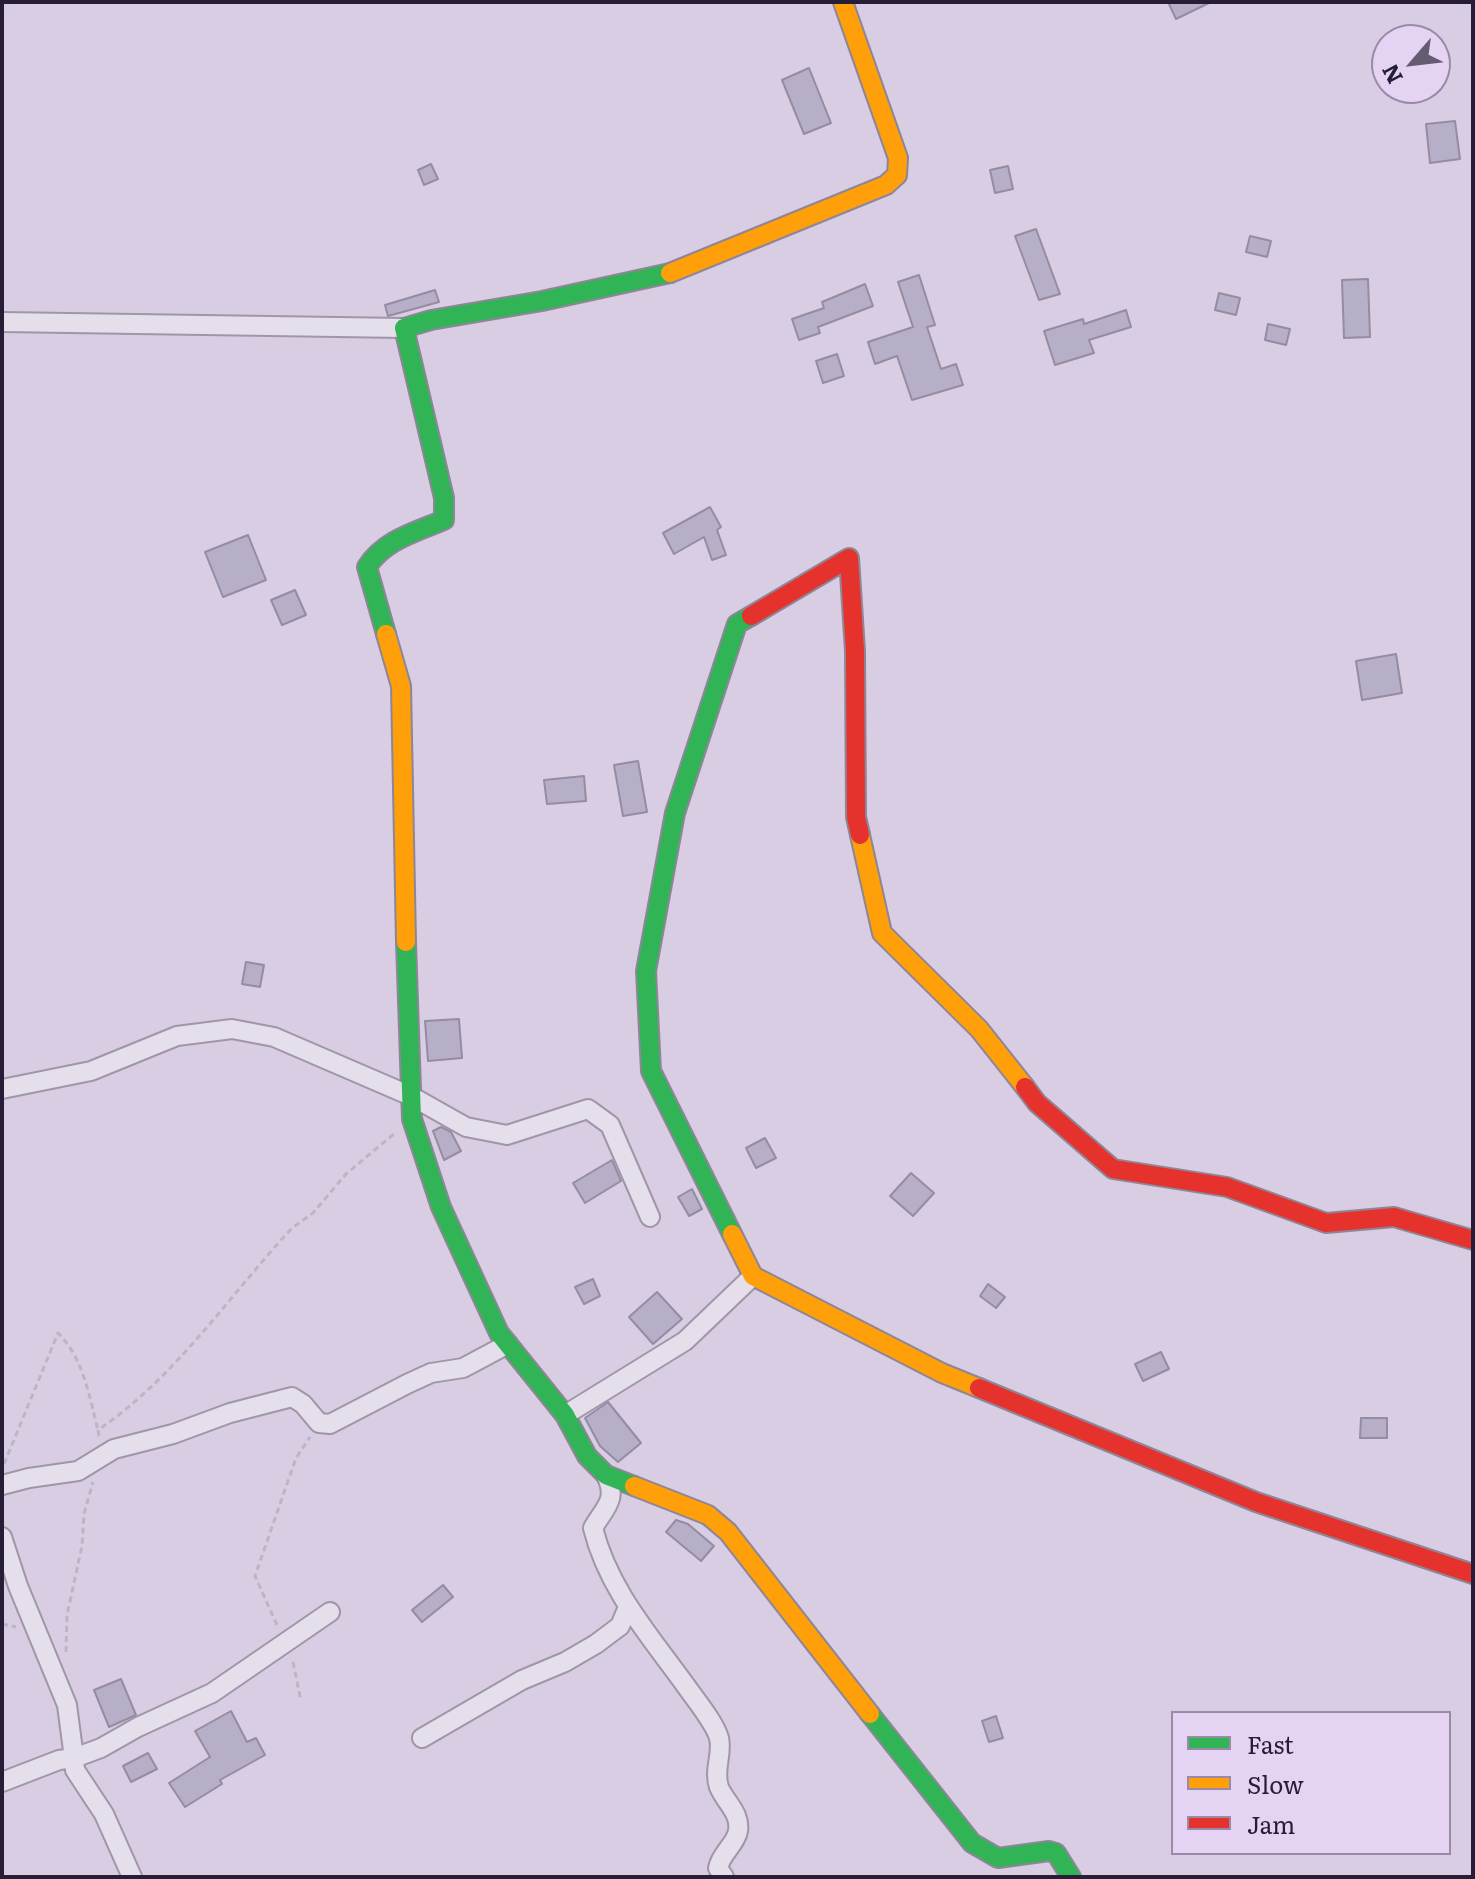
<!DOCTYPE html>
<style>
body{margin:0}
#map{position:relative;width:1475px;height:1879px;overflow:hidden;background:#d9cde3;font-family:Literata,serif}
canvas{display:block}
.frame{position:absolute;inset:0;border:4px solid #261e36;pointer-events:none}
.legend{position:absolute;left:1171px;top:1711px;width:280px;height:144px;box-sizing:border-box;background:#e5d3f4;border:2px solid #998ba8;margin:0;padding:10px 14px;list-style:none;font-size:24px;color:#261e36}
.legend li{display:flex;align-items:center;gap:16px;height:40px}
.legend b{width:40px;border:2px solid #998ba8}
.north{position:absolute;left:1371px;top:24px;width:80px;height:80px;box-sizing:border-box;background:#e5d3f4;border:2px solid #998ba8;border-radius:50%;rotate:242deg;font-size:22px;font-weight:700;line-height:32px;text-align:center;color:#261e36}
.north::after{content:'';display:block;margin:auto;width:28px;height:36px;background:#655b73;clip-path:polygon(50% 0,100% 100%,50% 72%,0 100%)}
</style>
<div id="map">
<canvas width="1475" height="1879"></canvas>
<div class="frame"></div>
<ul class="legend">
<li><b style="height:10px;background:#30b455"></b>Fast</li>
<li><b style="height:10px;background:#ff9f0a"></b>Slow</li>
<li><b style="height:10px;background:#e5322d"></b>Jam</li>
</ul>
<div class="north">N</div>
</div>
<script>
const g = document.querySelector('canvas').getContext('2d');
g.lineJoin = 'round';
function fill(path, color) { g.fillStyle = color; g.fill(path, 'evenodd'); }
function trace(path, color, width, dash) { g.strokeStyle = color; g.lineWidth = width; g.lineCap = dash ? 'butt' : 'round'; g.setLineDash(dash || []); g.stroke(path); }
const building = new Path2D(`
 M1168,2H1211L1176,19Z
 M809,68L831,123L804,134L782,80Z
 M1455,121L1460,159L1430,163L1426,124Z
 M431,164L438,179L424,185L418,170Z
 M1008,166L1013,189L995,193L990,170Z
 M1036,229L1060,294L1039,300L1015,236Z
 M1250,236L1271,241L1267,257L1246,252Z
 M919,275L935,325L927,327L941,369L956,364L963,385L912,400L897,356L875,364L868,342L913,327L898,282Z
 M1368,279L1370,337L1344,338L1342,280Z
 M865,284L873,306L818,327L820,333L799,340L792,319L824,308L822,302Z
 M435,290L439,302L388,316L385,305Z
 M1219,293L1240,298L1236,315L1215,310Z
 M1126,310L1131,327L1089,340L1094,353L1055,365L1044,331L1083,319L1084,324Z
 M1268,324L1290,329L1286,345L1265,340Z
 M837,354L844,376L823,383L816,361Z
 M710,507L721,527L717,530L726,555L712,560L704,537L674,554L663,533Z
 M248,535L266,580L223,597L205,552Z
 M295,590L306,615L282,625L271,600Z
 M1396,654L1402,693L1362,700L1356,661Z
 M638,761L647,812L623,816L614,765Z
 M584,776L586,801L547,804L544,780Z
 M246,962L264,965L260,987L242,984Z
 M459,1019L462,1058L428,1061L425,1021Z
 M441,1127L451,1132L461,1151L444,1160L433,1131Z
 M765,1138L776,1158L756,1168L746,1148Z
 M612,1160L621,1181L585,1203L573,1183Z
 M911,1173L934,1193L913,1216L890,1196Z
 M692,1189L702,1209L689,1216L678,1197Z
 M593,1279L600,1296L584,1304L575,1287Z
 M988,1284L1005,1297L996,1308L980,1296Z
 M657,1292L682,1319L653,1344L629,1317Z
 M1161,1352L1169,1369L1143,1381L1135,1364Z
 M608,1402L641,1443L618,1462L600,1446L585,1418Z
 M1361,1418H1387V1438H1360Z
 M676,1520L688,1524L714,1546L701,1561L666,1532Z
 M443,1585L453,1597L422,1622L412,1610Z
 M121,1679L136,1715L109,1727L94,1690Z
 M231,1711L247,1742L256,1738L265,1755L220,1780L222,1784L185,1807L169,1783L210,1757L195,1731Z
 M996,1716L1003,1738L989,1742L982,1721Z
 M148,1753L157,1769L131,1782L123,1766Z`);
const path = new Path2D(`
 M99,1436L98,1430C176,1377 228,1297 292,1228L313,1213L346,1174L395,1133
 M4,1464L58,1333C84,1359 89,1396 98,1430
 M2,1624L16,1627
 M277,1625L255,1576L296,1458L310,1437
 M66,1652L67,1615L82,1546L84,1514L93,1482
 M293,1662L301,1701`);
const street = new Path2D(`
 M2,322L404,328
 M2,1089L91,1071L177,1036L232,1029L274,1037L411,1096L466,1127L507,1135L588,1109L610,1125L650,1217
 M565,1415L685,1341L753,1276
 M606,1475C618,1500 605,1507 593,1528C608,1589 650,1636 686,1686C695,1699 715,1723 719,1738C723,1754 713,1770 719,1787C725,1802 741,1813 738,1831C736,1844 721,1853 718,1868L724,1877
 M2,1485L29,1478L78,1471L114,1449L173,1434L230,1413L292,1397L303,1404L319,1423L330,1424L407,1384L431,1373L463,1368L508,1344
 M2,1537L18,1586L67,1705L74,1758L59,1760L2,1782
 M422,1738L522,1680L565,1662L596,1644L620,1626L628,1607
 M132,1877L104,1814L75,1770L74,1758L101,1748L138,1727L212,1693L330,1612`);
const fast = new Path2D(`
 M386,634L367,567C384,540 416,532 444,520V498L404,328L431,320L542,301L670,273
 M406,942L412,1119L441,1207L499,1333L565,1415L587,1456L606,1475L634,1486
 M732,1234L651,1071L646,971L675,813L737,624L751,616
 M870,1714L972,1843L998,1858L1049,1851L1056,1853L1071,1877`);
const slow = new Path2D(`
 M670,273L886,185L897,175L898,158L843,2
 M386,634L401,686L406,942
 M860,835L882,933L979,1029L1025,1087
 M732,1234L753,1276L942,1373L979,1388
 M634,1486L708,1515L728,1532L870,1714`);
const jam = new Path2D(`
 M751,616L849,558L855,651L856,817L860,835
 M1025,1087L1037,1103L1113,1169L1227,1187L1326,1223L1394,1217L1473,1240
 M979,1388L1256,1502L1473,1574`);
fill(building, '#b7aec7');
trace(building, '#958ca3', 2);
trace(street, '#9f96a8', 22);
trace(fast, '#8e8698', 22);
trace(slow, '#8e8698', 22);
trace(jam, '#8e8698', 22);
trace(path, '#bcb5c4', 3, [6, 4]);
trace(street, '#e5deeb', 18);
trace(fast, '#30b455', 18);
trace(slow, '#ff9f0a', 18);
trace(jam, '#e5322d', 18);
</script>
